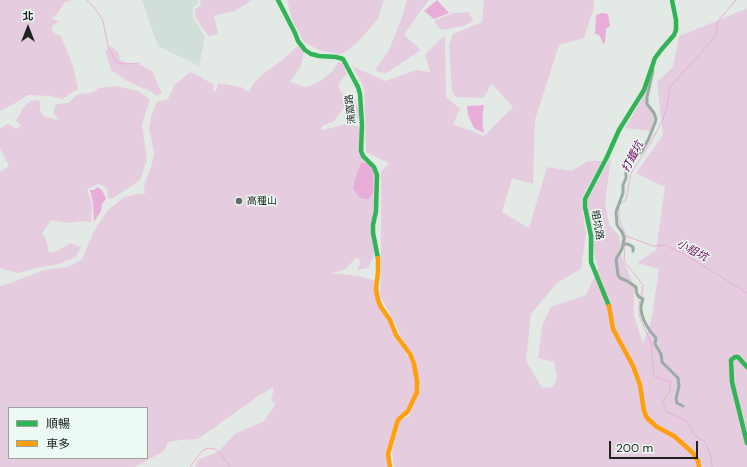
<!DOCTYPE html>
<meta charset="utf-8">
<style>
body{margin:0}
#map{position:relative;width:747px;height:467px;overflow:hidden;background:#e3eae6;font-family:"DM Sans","Noto Sans TC",sans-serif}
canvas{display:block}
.legend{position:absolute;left:8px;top:407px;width:140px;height:52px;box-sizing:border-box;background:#edfaf4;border:1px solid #9aa49f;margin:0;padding:5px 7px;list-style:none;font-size:12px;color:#1e2320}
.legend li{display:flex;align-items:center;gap:8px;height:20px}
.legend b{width:20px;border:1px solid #9aa49f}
.north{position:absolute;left:8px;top:8px;width:40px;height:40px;-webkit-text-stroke:3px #edfaf4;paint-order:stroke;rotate:0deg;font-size:11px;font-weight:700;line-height:16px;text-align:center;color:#1e2320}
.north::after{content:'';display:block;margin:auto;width:14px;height:18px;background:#1e2320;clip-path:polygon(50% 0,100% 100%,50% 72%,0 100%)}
.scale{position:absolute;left:609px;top:441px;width:89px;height:18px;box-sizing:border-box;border:2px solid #1e2320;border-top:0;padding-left:5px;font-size:12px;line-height:14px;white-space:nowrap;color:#1e2320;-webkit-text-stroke:3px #edfaf4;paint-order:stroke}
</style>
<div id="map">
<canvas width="747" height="467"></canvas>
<ul class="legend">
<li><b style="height:5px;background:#30b455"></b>順暢</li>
<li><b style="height:5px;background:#ff9f0a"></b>車多</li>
</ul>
<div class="north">北</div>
<div class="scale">200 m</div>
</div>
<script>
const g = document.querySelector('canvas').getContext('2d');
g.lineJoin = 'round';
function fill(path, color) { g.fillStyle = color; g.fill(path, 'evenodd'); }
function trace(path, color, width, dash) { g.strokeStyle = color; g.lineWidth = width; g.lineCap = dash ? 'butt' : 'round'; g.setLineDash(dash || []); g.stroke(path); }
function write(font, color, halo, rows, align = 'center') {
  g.font = font + ' "DM Sans","Noto Sans TC",sans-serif'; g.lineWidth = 3; g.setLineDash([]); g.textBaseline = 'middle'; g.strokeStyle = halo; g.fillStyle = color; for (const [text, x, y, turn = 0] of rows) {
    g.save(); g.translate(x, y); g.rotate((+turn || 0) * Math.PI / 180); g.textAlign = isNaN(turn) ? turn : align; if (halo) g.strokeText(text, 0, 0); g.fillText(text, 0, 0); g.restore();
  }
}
const built = new Path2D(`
 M142,0H198V4L193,7V17L205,37L199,66L158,46Z`);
const green = new Path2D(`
 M0,0H72L64,3L57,14L51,19L60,21L52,26V31L56,34L61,36L73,66L78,89L62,99L51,96L28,95L19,101L0,111Z
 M200,0H252L235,11L214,16L218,33L209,37L195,17V9L201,6Z
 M287,0H384L378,19L358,42L344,53L339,54L319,50L304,42L292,19Z
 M407,0H429L419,13L404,35L421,50L385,74L375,70L389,50L402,17Z
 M484,0H594V7L584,38L559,45L535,120L533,184L512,178L502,212L529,228L547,167L571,171L588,161H602L581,199L586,233L581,269L557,283L531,314L526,361L542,388L553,387L557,377L554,362L538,358L542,326L551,307L586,295L598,268L594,253L587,201L611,157L605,203L609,224L619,236L622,258L634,286V315L643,344L651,322L659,269L637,263L656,250L665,187L636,173L663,135L657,82L673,67L679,36L746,9L747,8V467H394L392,451L400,421L409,416L420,390L415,359L401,337L393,319L380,296L381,266V172L389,163L366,152L364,87L352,66L385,81L416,70L430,72L425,54L445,35L446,97L460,109L453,124L484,136L513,107L492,84L483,98L456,97L452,92L449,46L453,34L482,22Z
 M469,12L473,21L464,26L441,30L434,21L453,13Z
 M110,46L118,52L120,60L127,63L139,64L152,71L162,93L157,96L150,91L129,82L111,70L105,51Z
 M298,46L304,51L301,66L290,82L306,87L317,83L333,71L338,62L342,63L347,74L342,79L338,87L344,96L355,99L360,115L357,120L354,104L347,103L334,121L322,126L321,129L324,130L345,124L360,127L362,158L374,169L375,175V202L372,224L375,253L368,268L357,270L361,261L357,257L344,270L331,273L359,276L376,281V299L388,318L392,331L412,363L416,387L414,395L407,410L396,419L388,452L389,467H195L198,460L219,451L235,434L264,421L276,403L271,401L274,387L260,395L198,439L181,440L168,442L164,451L135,467H0V286L8,284L44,270L68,267L82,259L93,233L107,211L124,197L137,194H145L144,185L152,164L154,152L149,129L152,113L157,102L168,99L175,84L182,79L190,72C199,75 205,81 214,84L213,92L216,90L218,83L241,87L249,92C256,75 273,68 286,57C290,53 294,49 298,46ZM9,408H147V458H9Z
 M651,73L646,96V106L653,114L654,123L651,131L625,128L641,101L650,74Z
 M116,86L138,91L150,99L142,125L147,160L140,180L112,199L108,198L107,188L98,184L87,189L92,204L91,222L82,221L69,223L51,220L42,234L46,238L49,253L57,251L70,243L81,247L76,257L56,265L41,267L18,273L0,268V172L9,166L0,149V128L8,124L16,129L21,126L16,120C24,110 21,103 36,100L40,102V111L44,116L58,120L53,113L56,104L68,103L78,94L91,93L99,88Z`);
const water = new Path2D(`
 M437,0L449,13L434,19L424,11Z
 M602,13L608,14L610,26L606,29L605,43H603L599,35L595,34L596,15Z
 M484,105C482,115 482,123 484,133L474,128L468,115L467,106Z
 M361,163H365L369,165L373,170V193L369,199C360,200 357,195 353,188L357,173Z
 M97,187L102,190L106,199L102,204L101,211L94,222L93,203L90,190H94Z`);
const stream = new Path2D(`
 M87,0L95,8L103,21L108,46L115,60L118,63L125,64L139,63
 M620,204L626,200L631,173L649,145L662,122L667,106L670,87L716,36L718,21L736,0
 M619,207V219L626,236L625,242
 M626,236L653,246L664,245L686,255L747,293
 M625,245L624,261L643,285L642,294L639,304V315L651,343L654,376L670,382V391L662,402L667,412L687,421L694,435L705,442L711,456L712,467
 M190,467L202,451C216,442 223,457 230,467`);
const street = new Path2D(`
 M652,66L653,71L647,97V104L654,113L656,119L655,123L648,140L642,151L629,162L626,171V178L623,185V193L616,212L617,225L622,232L624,238L622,249L616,259L618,275L620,278L627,281L636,287C636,293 637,297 643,299C642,302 641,305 641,308C641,318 649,331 656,338L655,344L661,354L662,362L678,378L679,386L676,399L677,403L683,406
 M623,244H628L633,247V251`);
const fast = new Path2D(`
 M278,0L295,33L298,41L305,50L311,54L319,56L336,57L343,59L358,87L360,94L362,125L361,151L363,156L374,167L377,175L376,211L373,225V233L378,258
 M609,306L591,262V236L585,207V199L607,157L619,130L644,90L655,58L661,50L674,35L676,30V20L672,0
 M747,367L738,357H735L731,360L732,382L747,443`);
const slow = new Path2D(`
 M378,258V272L376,289L378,300L381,307L390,320L396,335L410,354L414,364L417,381V392L408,411L398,420L397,423L388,454L390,467
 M609,306L613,329L633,366L640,385L644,411L647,418L657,427L674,436L693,453L698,461L699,467`);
const markers = [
 [239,201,4,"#636965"]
];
const streetNames = [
 ["湳窩路",351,109,-96],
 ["粗坑路",597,225,80]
];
const poiNames = [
 ["高種山",247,201]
];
const waterNames = [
 ["打鐵坑",633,157,-62],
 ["小粗坑",692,251,28]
];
fill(built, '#d2dfd8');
fill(green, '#e6ccdf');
fill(water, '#e8aed9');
trace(stream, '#e8aed9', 1);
trace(street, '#98aca3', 3);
trace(fast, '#30b455', 4.5);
trace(slow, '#ff9f0a', 4.5);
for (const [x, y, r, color] of markers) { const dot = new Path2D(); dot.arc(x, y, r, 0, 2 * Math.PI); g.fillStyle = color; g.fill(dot); trace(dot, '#edfaf4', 1.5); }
write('10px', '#1e2320', '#edfaf4', streetNames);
write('10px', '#1e2320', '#edfaf4', poiNames, 'left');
write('italic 11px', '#70085e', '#edfaf4', waterNames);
</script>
